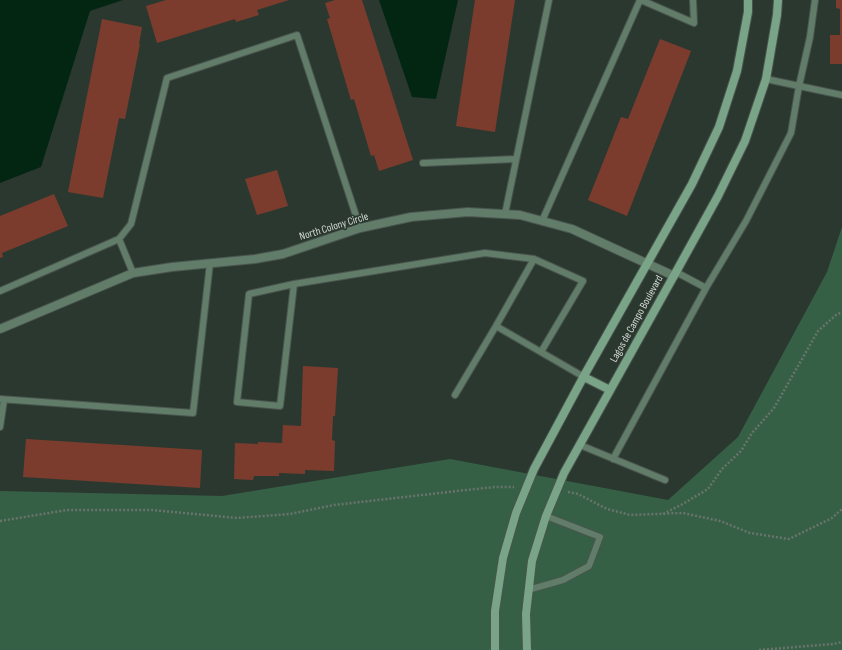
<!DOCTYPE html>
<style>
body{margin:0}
canvas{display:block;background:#2b382f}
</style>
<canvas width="842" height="650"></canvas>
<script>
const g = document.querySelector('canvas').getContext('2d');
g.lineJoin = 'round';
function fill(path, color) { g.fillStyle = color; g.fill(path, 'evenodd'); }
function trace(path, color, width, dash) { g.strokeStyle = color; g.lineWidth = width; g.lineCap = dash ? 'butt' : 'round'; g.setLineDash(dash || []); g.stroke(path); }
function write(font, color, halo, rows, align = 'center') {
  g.font = font + ' "Sofia Sans Condensed",sans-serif'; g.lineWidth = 3.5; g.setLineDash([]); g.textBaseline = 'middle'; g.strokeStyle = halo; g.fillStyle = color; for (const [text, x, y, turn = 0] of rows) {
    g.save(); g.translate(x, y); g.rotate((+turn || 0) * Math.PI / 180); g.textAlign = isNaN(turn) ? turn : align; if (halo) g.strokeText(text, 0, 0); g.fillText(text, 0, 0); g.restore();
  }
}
const green = new Path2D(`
 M842,227V650H0V491L222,496L450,459L668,500L738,437L827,272Z`);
const water = new Path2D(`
 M0,0H123L90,11L41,167L0,183Z
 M379,0H458L436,99L412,97Z`);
const building = new Path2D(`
 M166,0H289L257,10L259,15L236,22L235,19L157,43L146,6Z
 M335,0H362L413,160L379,171L374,155L371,156L354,99L351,100L327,19L330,18L325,3Z
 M475,0H515L495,132L456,126Z
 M836,0H842V64H830V35H840V9L836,8Z
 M102,19L142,27L139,44H140L125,119L119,118L103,198L68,192Z
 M660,39L691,51L627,216L588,200L621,117L628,119Z
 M277,170L288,206L257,215L245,179Z
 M54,194L68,226L2,253L3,257L0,258V216Z
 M303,366L338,368L335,416H333L332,440L335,441L334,471L305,470V474L279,473V476H254L253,480L234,479L235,443L258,444V442L282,443L283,425L301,426Z
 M26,439L202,450L200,488L23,477Z`);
const path = new Path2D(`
 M568,492L578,494L607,509L630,515L683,513L720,521L750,533L789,539L832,518L842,509
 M663,514L681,505L708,489L722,469L741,451L752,433L774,408L818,331L836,315L842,312
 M0,521L67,510H152L237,518L290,514L334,505L466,490L495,487H514
 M759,650L833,644L842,642`);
const lane = new Path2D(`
 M641,0L694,23L693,0
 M815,0L810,37L799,86L842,95
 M423,163L516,159
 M505,214L549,0
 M542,221L640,0
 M119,239L131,224L167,78L297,35L360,228
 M676,272L706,288
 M294,284L249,294L237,402L280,406L294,284L485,253L534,259
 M0,291L119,239L133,273
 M496,326L534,259L583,281L541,352
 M455,395L496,326L584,377
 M0,399L193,413L210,263
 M0,427L4,400
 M580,445L665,480
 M613,459L706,288L746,221L791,133L799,86L766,79
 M528,590L563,580L589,566L600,537L546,516`);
const street = new Path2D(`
 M0,329L133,273L172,267L255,259L283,254L360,228L411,217L468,212L520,215L572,229L674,276`);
const secondary = new Path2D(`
 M584,377L610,390
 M495,650V611L503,558L516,513L534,469L585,374L692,184L719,127L737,71L748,12V0
 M527,650L526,614L532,561L546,516L564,473L676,272L718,196L745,141L766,79L777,15L778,0`);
const streetNames = [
 ["North Colony Circle",334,227,-17],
 ["Lagos de Campo Boulevard",637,319,-61]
];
fill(green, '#366046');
fill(water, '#032613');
fill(building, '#7b3c2e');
trace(lane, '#49554d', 8);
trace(street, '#49554d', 10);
trace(secondary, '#49554d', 10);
trace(path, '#69746c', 2.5, [2, 2]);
trace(lane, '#627c6a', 6);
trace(street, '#627c6a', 8);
trace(secondary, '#7aa488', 8);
write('11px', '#d2dad4', '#2b382f', streetNames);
</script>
